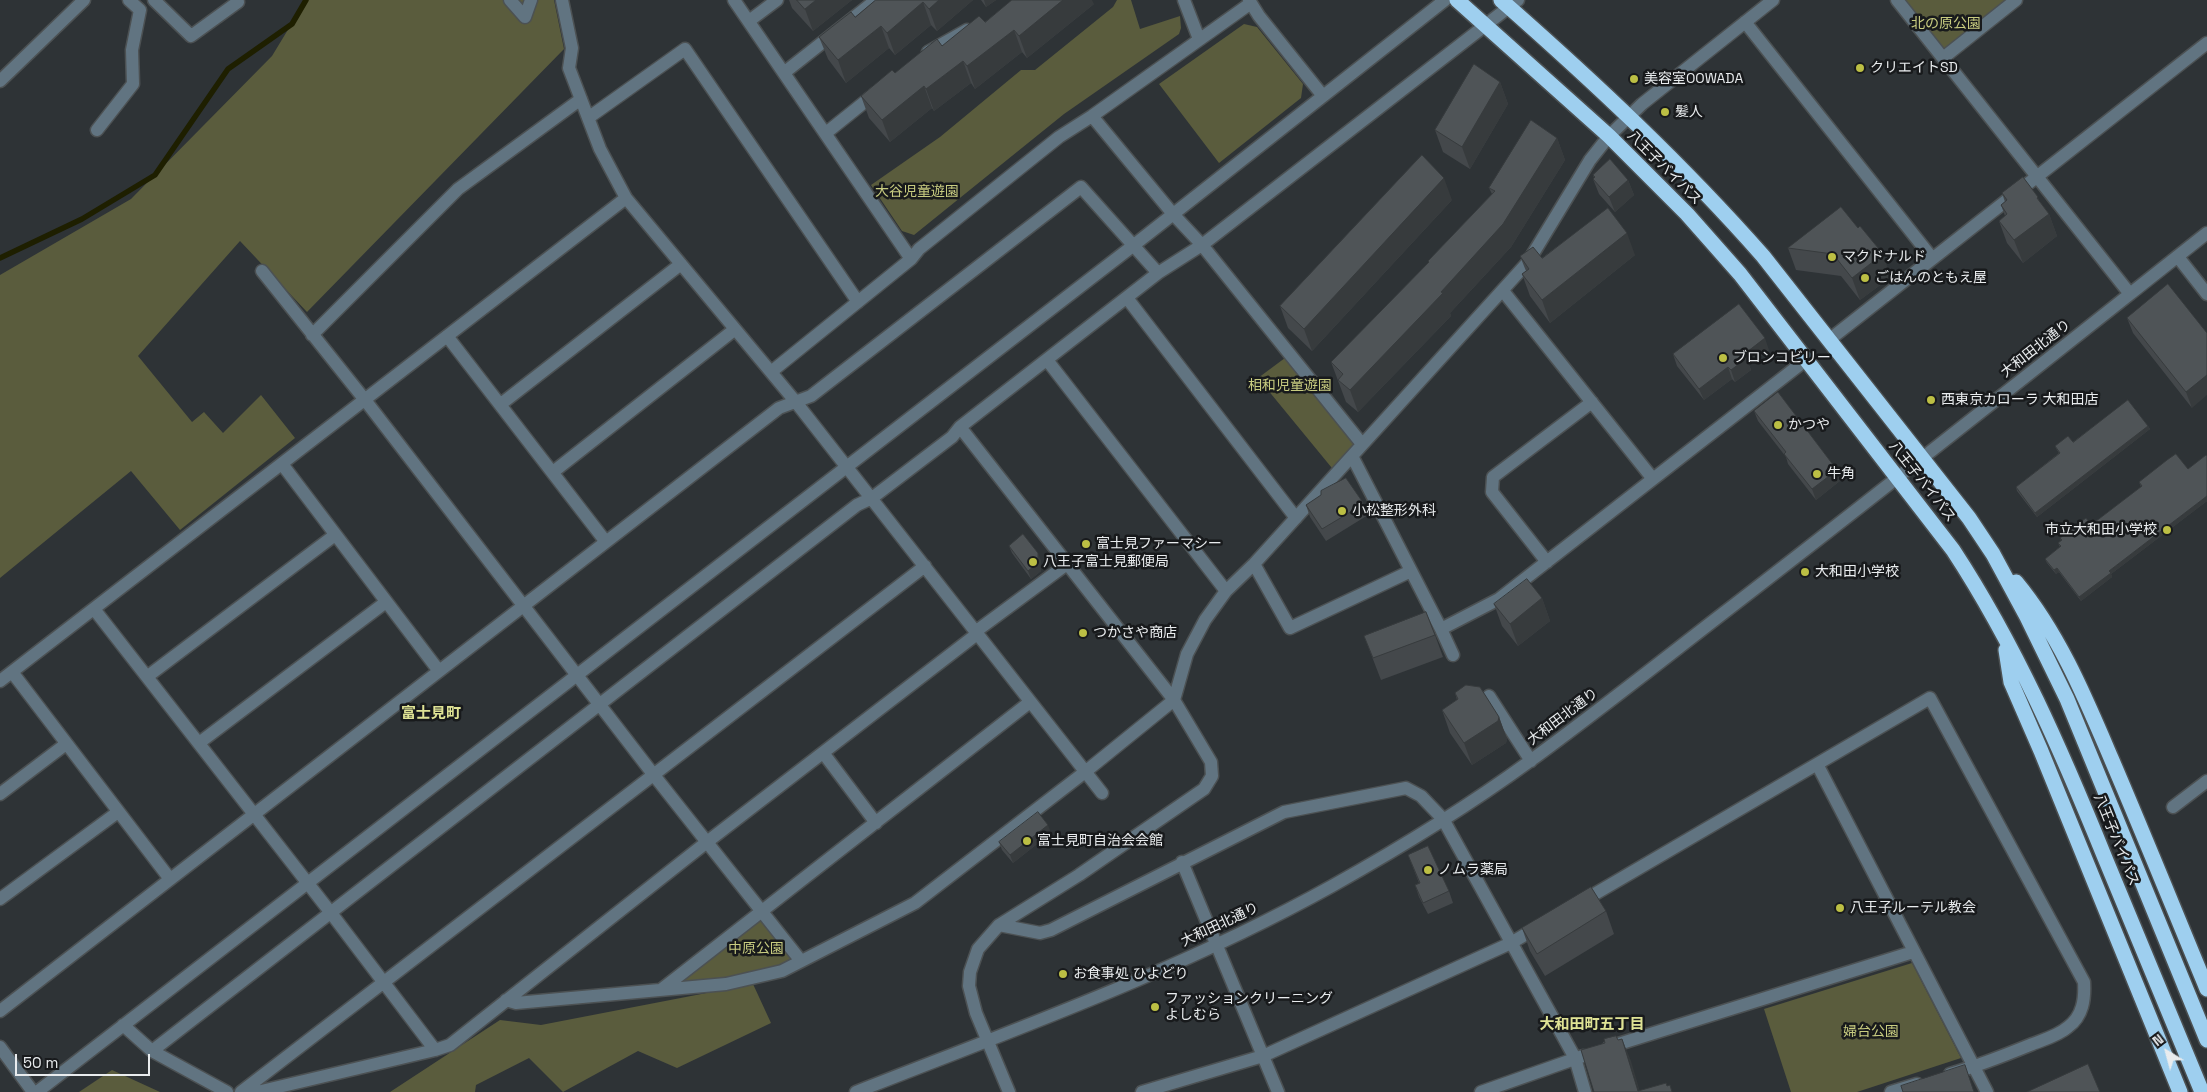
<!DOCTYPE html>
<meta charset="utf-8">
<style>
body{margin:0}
#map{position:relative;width:2207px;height:1092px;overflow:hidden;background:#2e3336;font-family:"Space Grotesk",sans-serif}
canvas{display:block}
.north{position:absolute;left:2142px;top:1027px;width:50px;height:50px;-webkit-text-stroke:4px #181a1c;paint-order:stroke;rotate:323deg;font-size:14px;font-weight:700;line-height:20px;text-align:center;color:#e9ecee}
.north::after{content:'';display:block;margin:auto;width:18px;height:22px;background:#e9ecee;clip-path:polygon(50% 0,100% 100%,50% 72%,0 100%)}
.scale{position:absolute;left:15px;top:1054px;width:135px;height:22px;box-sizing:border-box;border:2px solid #e9ecee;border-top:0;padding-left:6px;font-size:15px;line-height:18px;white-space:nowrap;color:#e9ecee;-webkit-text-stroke:4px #181a1c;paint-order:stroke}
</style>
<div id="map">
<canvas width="2207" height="1092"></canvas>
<div class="north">N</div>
<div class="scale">50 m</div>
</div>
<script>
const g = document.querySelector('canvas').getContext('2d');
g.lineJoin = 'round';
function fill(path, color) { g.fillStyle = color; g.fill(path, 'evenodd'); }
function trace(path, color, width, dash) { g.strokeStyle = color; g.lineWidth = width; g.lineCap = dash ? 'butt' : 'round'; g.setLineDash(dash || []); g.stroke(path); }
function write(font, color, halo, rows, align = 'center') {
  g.font = font + ' "Space Grotesk","Noto Sans JP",sans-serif'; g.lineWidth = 5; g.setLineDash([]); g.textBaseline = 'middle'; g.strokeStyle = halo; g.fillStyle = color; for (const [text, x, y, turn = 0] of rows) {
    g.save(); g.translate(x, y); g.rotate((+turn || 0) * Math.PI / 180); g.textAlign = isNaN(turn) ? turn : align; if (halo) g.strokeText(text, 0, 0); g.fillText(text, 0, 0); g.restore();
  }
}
const green = new Path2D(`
 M306,0H554L564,49L307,312L240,241L138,356L192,422L204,412L223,433L261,395L295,438L180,530L131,471L0,578V275L131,199L272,56Z
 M1117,0H1131L1140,29L1180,16L1181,28L1179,34L1064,114L914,235L902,231L871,185L940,137L1021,70H1035L1113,7Z
 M1897,0H2016L1943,58Z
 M1244,24L1257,27L1303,84L1301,98L1219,163L1159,84Z
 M1289,355L1362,444L1336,473L1258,378Z
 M760,911L801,961L782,971L662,989Z
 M1912,963L1961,1058L1857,1092H1791L1764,1009Z
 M753,984L771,1023L677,1068L638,1051L563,1092L529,1058L476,1085L475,1092H390L500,1020L541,1025Z
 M112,1070L160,1092H79Z`);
const stream = new Path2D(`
 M0,258L82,219L155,175L228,69L292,24L306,0`);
const minor = new Path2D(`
 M154,0L191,36L238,2
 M510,0L525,17L531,0
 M562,0L572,48L569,68L600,149L626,198L795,401L1102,793
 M734,0L911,259
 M1184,0L1199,39
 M1249,0L1259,16L1323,96
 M1897,0L2130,294
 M749,21L777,0
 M1745,22L1932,258
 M928,52L967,30
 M1943,58L2016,0
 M785,72L876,0
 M0,81L84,0
 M1092,116L1173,214L1202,245L1362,444
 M588,118L685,49L858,302
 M97,130L133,84L132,50L140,10L129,0
 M826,133L877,92
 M2178,257L2207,294
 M262,271L365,400L653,774L801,961
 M1503,291L1653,479
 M1127,298L1296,518
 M312,335L458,189L581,99
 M447,336L606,542
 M1829,340L2207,43
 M1047,360L1226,591
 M771,372L911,259L919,249L1059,137L1092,116L1251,3
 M501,404L681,264
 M960,427L1174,700L1211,762L1212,776L1204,789L1079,875L999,925L978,949L970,972L969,986L976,1013L1009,1092
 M1352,456L1441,629L1499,599L1807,359
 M282,464L439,671
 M553,472L734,330
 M1547,562L1492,492L1493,477L1592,402
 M1254,564L1290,628L1411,571
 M94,609L331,913L435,1050
 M1441,629L1453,655
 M975,632L1067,564
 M12,672L170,879
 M148,676L335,535
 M0,681L626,198
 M1489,696L1531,761
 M199,743L386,602
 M824,754L876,823
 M1817,764L1987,1092
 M0,794L66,744
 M2173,807L2207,781
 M1182,862L1278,1092
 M0,899L118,812
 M1581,902L1930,698L2084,982C2085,999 2083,1016 2068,1027C2058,1036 2042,1040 2030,1045C2003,1056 1977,1066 1950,1074
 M999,925L1040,933L1051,930L1284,812L1406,788L1421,796L1443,819L1575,1058L1585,1092
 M662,989L1030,702
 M506,1000L516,1003L726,984L782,971L915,903L1085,772L1174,700L1187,654L1205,620L1226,591L1254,564L1528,262L1590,160L1609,136L1642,104L1773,0
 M0,1011L779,408L811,396L1081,187L1158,273
 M123,1025L152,1051L227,1092
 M0,1047L33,1092
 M1609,1047L1913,952
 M152,1051L857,505L872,498L952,437L960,427L1158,273L1202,245L1518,0
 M37,1092L1134,245L1445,0
 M241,1092L925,566
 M257,1092L435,1050L450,1045L707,842L977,634
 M856,1092C1016,1029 1181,970 1332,886C1400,848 1467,807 1530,761C1593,715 1655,666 1717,618C1881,492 2044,362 2207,233
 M1142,1092L1263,1056L1511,943L1538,927
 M1481,1092L1583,1056
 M1891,1092L1917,1084`);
const highway = new Path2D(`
 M1457,0L1609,136L1687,214L1740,274L1953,550C2016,646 2062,752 2105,858C2138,936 2170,1014 2202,1092
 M1501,0C1593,81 1682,164 1763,256L1969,518L1993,554L2027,617L2067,699L2207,1040
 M2016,582C2059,634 2085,697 2111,758C2144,835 2175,912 2207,989
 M2006,650L2011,682L2041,751L2180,1092`);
const wall = new Path2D(`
 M789,0H852L813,31L792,8Z
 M876,0H973L937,31L931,25L895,55L889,48L846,83L828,59L819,37L855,17Z
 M981,0H996L986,7Z
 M1094,4L1027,58L1022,52L975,89L971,83L934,111L932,108L890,142L869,118L861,96L895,73L942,46Z
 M1500,82L1508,104L1470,169L1443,152L1435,130Z
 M1557,138L1565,160L1511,247L1450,313L1451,316L1358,412L1346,402L1331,362L1429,263L1428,261L1492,194L1489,188Z
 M1593,175L1628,180L1634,195L1615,212L1599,194L1593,179L1594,178Z
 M2002,193L2040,202L2049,214L2057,236L2023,263L2007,243L1999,221L2005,216L2001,205L2005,202Z
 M1452,200L1312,351L1288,328L1280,306Z
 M1841,207L1891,277L1860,300L1841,276L1796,270L1788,248Z
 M1635,255L1550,323L1530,296L1522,274L1526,271L1520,256L1542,258Z
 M2168,284L2192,408L2133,333L2127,318Z
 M1769,350L1749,365L1751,370L1735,382L1732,379L1704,400L1677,366L1673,354Z
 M1754,411L1837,470L1841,480L1816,500L1788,464L1786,457L1758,421Z
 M2148,426L2150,429L2037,517L2017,491L2016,487L2059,453L2057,450L2055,446Z
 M2207,456V501L2111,574L2112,577L2081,601L2059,572L2056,574L2047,563L2045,559L2060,547L2058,543L2061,541L2060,538L2091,525L2141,487L2139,482L2188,469Z
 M1364,504L1368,515L1326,541L1310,517L1306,505Z
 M1009,546L1041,561V571L1031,579L1012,553Z
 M1542,598L1550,621L1518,646L1502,626L1494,604Z
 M1435,635L1443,657L1381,680L1364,636Z
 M1455,693L1499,717L1507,739L1506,743L1472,765L1450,733L1442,710L1457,700Z
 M1051,833L1013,863L1002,850L999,842Z
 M1408,855L1449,891L1453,903L1428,914L1419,897L1415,885L1419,883Z
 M1606,911L1614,934L1545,976L1530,951L1522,928Z`);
const shadedWall = new Path2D(`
 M816,0H852L813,31L805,9Z
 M939,0H973L937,31L929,9Z
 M984,0H996L986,7Z
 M1063,0H1092L1094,4L1027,58L1019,36Z
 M923,2L931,25L895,55L887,33Z
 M881,26L889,48L846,83L838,60Z
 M1014,30L1022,52L975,89L967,66Z
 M963,61L971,83L934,111L926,89Z
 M1500,82L1508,104L1470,169L1462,147Z
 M924,86L932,108L890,142L882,120Z
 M1557,138L1565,160L1511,247L1450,313L1451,316L1358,412L1350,390L1441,292Z
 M1444,178L1452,200L1312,351L1304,329Z
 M1628,180L1634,195L1615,212L1609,197Z
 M2038,197L2045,216L2049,214L2057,236L2023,263L2014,240L2037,198Z
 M1627,233L1635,255L1550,323L1542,300Z
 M1883,254L1891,277L1860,300L1852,278Z
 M1765,338L1769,350L1749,365L1751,370L1735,382L1731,370L1743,355Z
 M1728,367L1732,379L1704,400L1699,389Z
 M2207,375V395L2192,408L2186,392Z
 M2148,426L2150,429L2037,517L2035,513Z
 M1837,470L1841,480L1816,500L1812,489Z
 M2207,496V501L2111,574L2112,577L2081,601L2079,597L2109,571Z
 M1038,553L1041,561V571L1031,579L1028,571Z
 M2057,568L2059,572L2056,574L2054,570Z
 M1542,598L1550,621L1518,646L1510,624Z
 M1499,717L1507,739L1506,743L1472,765L1464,743Z
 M1048,825L1051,833L1013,863L1010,855Z
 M1622,1039L1631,1061L1640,1092H1639Z`);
const building = new Path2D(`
 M797,0H816L805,9Z
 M876,0H939L929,9L923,2L887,33L881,26L838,60L819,37L851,12L855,17Z
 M1012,0H1063L1019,36L1014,30L967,66L963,61L926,89L924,86L882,120L861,96L892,70L895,73L937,39L942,46L979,16L985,22Z
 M1474,64L1500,82L1462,147L1435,130Z
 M1531,120L1557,138L1503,224L1441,292L1443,293L1350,390L1338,380L1343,374L1331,362L1429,262L1428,261L1495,191L1489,188Z
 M1422,155L1444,178L1304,329L1280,306Z
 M1610,159L1628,180L1609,197L1593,179L1595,177L1593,175Z
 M2023,177L2038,197L2037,198L2049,214L2014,240L1999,221L2007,214L2001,205L2007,200L2002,193Z
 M1841,207L1858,228L1860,226L1883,254L1852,278L1833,254L1788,248Z
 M1608,208L1627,233L1542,300L1522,274L1529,269L1520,256L1533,247L1542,258Z
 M2168,284L2207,333V375L2186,392L2127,318Z
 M1739,304L1765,338L1743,355L1747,358L1731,370L1728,367L1699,389L1673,354Z
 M1778,392L1837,470L1812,489L1784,454L1786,452L1754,411Z
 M2128,400L2148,426L2035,513L2016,487L2060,453L2055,446L2068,436L2073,442Z
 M2176,454L2188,469L2206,455L2207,456V496L2109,571L2111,573L2079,597L2057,568L2054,570L2045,559L2061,546L2058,543L2062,540L2060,538L2086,518L2091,525L2142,486L2139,482L2167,460Z
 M1346,478L1364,504L1322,529L1306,505L1321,495V491Z
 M1023,534L1038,553V563L1028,571L1009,546Z
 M1527,579L1542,598L1510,624L1494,604Z
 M1426,612L1435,635L1373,658L1364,636Z
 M1466,685L1480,687L1499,717L1498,721L1464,743L1442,710L1458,699L1455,693Z
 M1038,812L1048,825L1010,855L999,842Z
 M1428,846L1449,891L1423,903L1415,885L1420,883L1408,855Z
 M1591,887L1606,911L1537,954L1522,928Z
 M1616,1036L1618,1040L1622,1039L1638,1091L1666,1083L1667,1086L1670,1085L1672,1092H1594L1581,1050L1605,1043L1604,1039Z
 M2088,1064L2100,1092H2027Z
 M1965,1065L1974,1092H1903L1901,1086Z`);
const markers = [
 [1860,68,5,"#bcbf44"],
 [1634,79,5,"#bcbf44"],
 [1665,112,5,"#bcbf44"],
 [1832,257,5,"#bcbf44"],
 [1865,278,5,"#bcbf44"],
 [1723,358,5,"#bcbf44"],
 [1931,400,5,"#bcbf44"],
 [1778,425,5,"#bcbf44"],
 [1817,474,5,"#bcbf44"],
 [1342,511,5,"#bcbf44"],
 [2167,530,5,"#bcbf44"],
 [1086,544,5,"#bcbf44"],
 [1033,562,5,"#bcbf44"],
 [1805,572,5,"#bcbf44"],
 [1083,633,5,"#bcbf44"],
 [1027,841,5,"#bcbf44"],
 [1428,870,5,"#bcbf44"],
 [1840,908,5,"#bcbf44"],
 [1063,974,5,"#bcbf44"],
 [1155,1007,5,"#bcbf44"]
];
const parkNames = [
 ["北の原公園",1946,24],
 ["大谷児童遊園",917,192],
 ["相和児童遊園",1290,386],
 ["中原公園",756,949],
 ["婦台公園",1871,1032]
];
const poiNames = [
 ["クリエイトSD",1870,68],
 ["美容室OOWADA",1644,79],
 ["髪人",1675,112],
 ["マクドナルド",1842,257],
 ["ごはんのともえ屋",1875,278],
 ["ブロンコビリー",1733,358],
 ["西東京カローラ 大和田店",1941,400],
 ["かつや",1788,425],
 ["牛角",1827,474],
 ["小松整形外科",1352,511],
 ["市立大和田小学校",2157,530,"right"],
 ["富士見ファーマシー",1096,544],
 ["八王子富士見郵便局",1043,562],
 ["大和田小学校",1815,572],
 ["つかさや商店",1093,633],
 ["富士見町自治会会館",1037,841],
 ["ノムラ薬局",1438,870],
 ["八王子ルーテル教会",1850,908],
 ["お食事処 ひよどり",1073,974],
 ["ファッションクリーニング",1165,999],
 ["よしむら",1165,1015]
];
const streetNames = [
 ["八王子バイパス",1664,168,45],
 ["大和田北通り",2036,349,-38],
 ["八王子バイパス",1922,482,52],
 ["大和田北通り",1563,717,-37],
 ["八王子バイパス",2116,840,68],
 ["大和田北通り",1220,925,-25]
];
const neighbourhoodNames = [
 ["富士見町",431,714],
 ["大和田町五丁目",1592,1025]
];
fill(green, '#5a5c3d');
trace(stream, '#1e1f00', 5.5);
trace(minor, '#4c5153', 15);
trace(highway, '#4c5153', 18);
trace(minor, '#617481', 12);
trace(highway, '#9ecfef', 15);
fill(wall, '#44484b');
fill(shadedWall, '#373b3d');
fill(building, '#4f5457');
trace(building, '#373b3d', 1);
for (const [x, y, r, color] of markers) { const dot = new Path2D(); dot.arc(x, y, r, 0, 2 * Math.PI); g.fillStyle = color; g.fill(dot); trace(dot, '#181a1c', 2); }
write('14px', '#c8cc80', '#181a1c', parkNames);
write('14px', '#e9ecee', '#181a1c', poiNames, 'left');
write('14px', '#e9ecee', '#181a1c', streetNames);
write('bold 15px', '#dfe395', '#181a1c', neighbourhoodNames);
</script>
